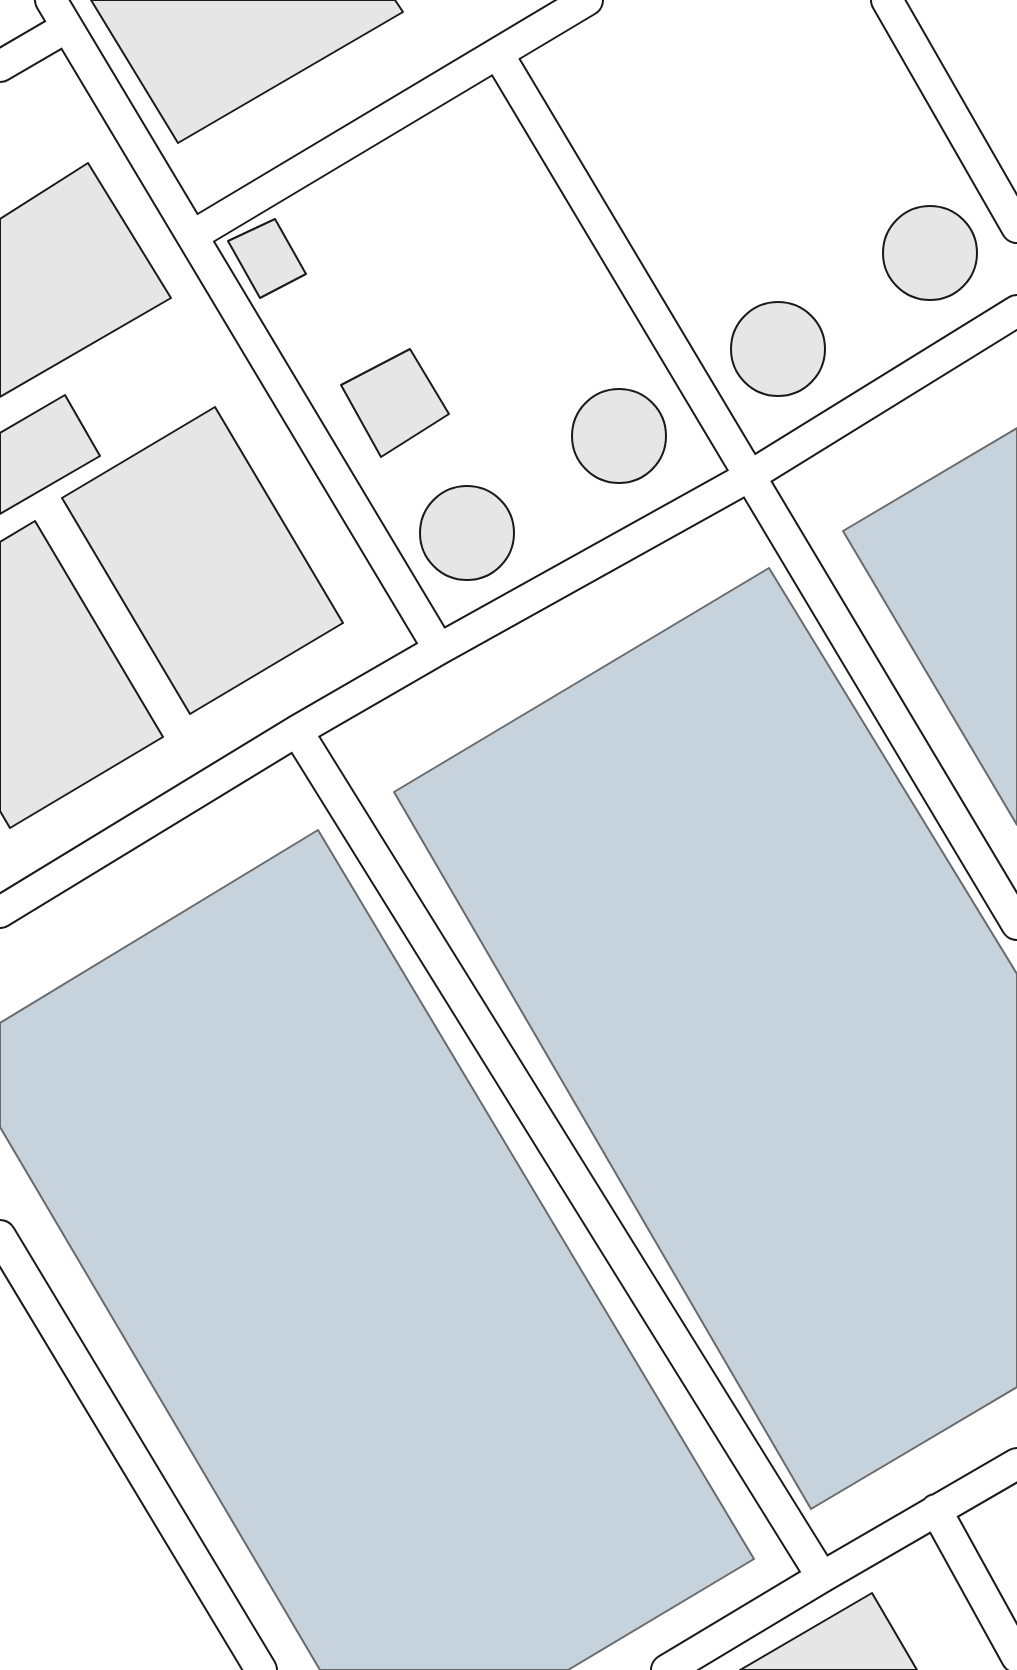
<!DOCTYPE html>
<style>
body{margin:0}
canvas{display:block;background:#fff}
</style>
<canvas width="1017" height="1670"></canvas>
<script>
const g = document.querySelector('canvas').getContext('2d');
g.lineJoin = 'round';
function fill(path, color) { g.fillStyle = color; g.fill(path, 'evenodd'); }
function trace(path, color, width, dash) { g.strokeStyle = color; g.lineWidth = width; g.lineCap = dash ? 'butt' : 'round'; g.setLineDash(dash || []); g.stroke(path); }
const water = new Path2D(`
 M1017,428V825L843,531Z
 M769,568L1017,974V1387L811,1509L394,792Z
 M318,830L754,1559L568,1670H320L0,1127V1023Z`);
const building = new Path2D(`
 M91,0H395L403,12L178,143Z
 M88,163L171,298L0,397V219Z
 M883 253a47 47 0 1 1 94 0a47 47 0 1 1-94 0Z
 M275,219L306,274L260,298L228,241Z
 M731 349a47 47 0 1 1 94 0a47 47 0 1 1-94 0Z
 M410,349L449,414L381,457L341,385Z
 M572 436a47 47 0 1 1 94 0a47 47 0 1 1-94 0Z
 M65,395L100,456L0,514V433Z
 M215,407L343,623L190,714L62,498Z
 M420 533a47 47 0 1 1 94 0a47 47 0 1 1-94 0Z
 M35,521L163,737L10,828L0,811V542Z
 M872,1593L917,1670H740Z`);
const minor = new Path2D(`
 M51,0L439,649
 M887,0L1017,227
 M498,54L1017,924
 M0,66L67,27
 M192,236L587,0
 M297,731L822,1577
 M0,912L297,731L439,649L750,476L1017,311
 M0,1236L261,1670
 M936,1510L1017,1657
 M667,1670L822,1577L1017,1464`);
fill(water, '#c6d2dc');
trace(water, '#6a6a6a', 2);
fill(building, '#e6e6e6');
trace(building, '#1a1a1a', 2);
trace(minor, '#1a1a1a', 34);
trace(minor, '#fff', 30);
</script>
